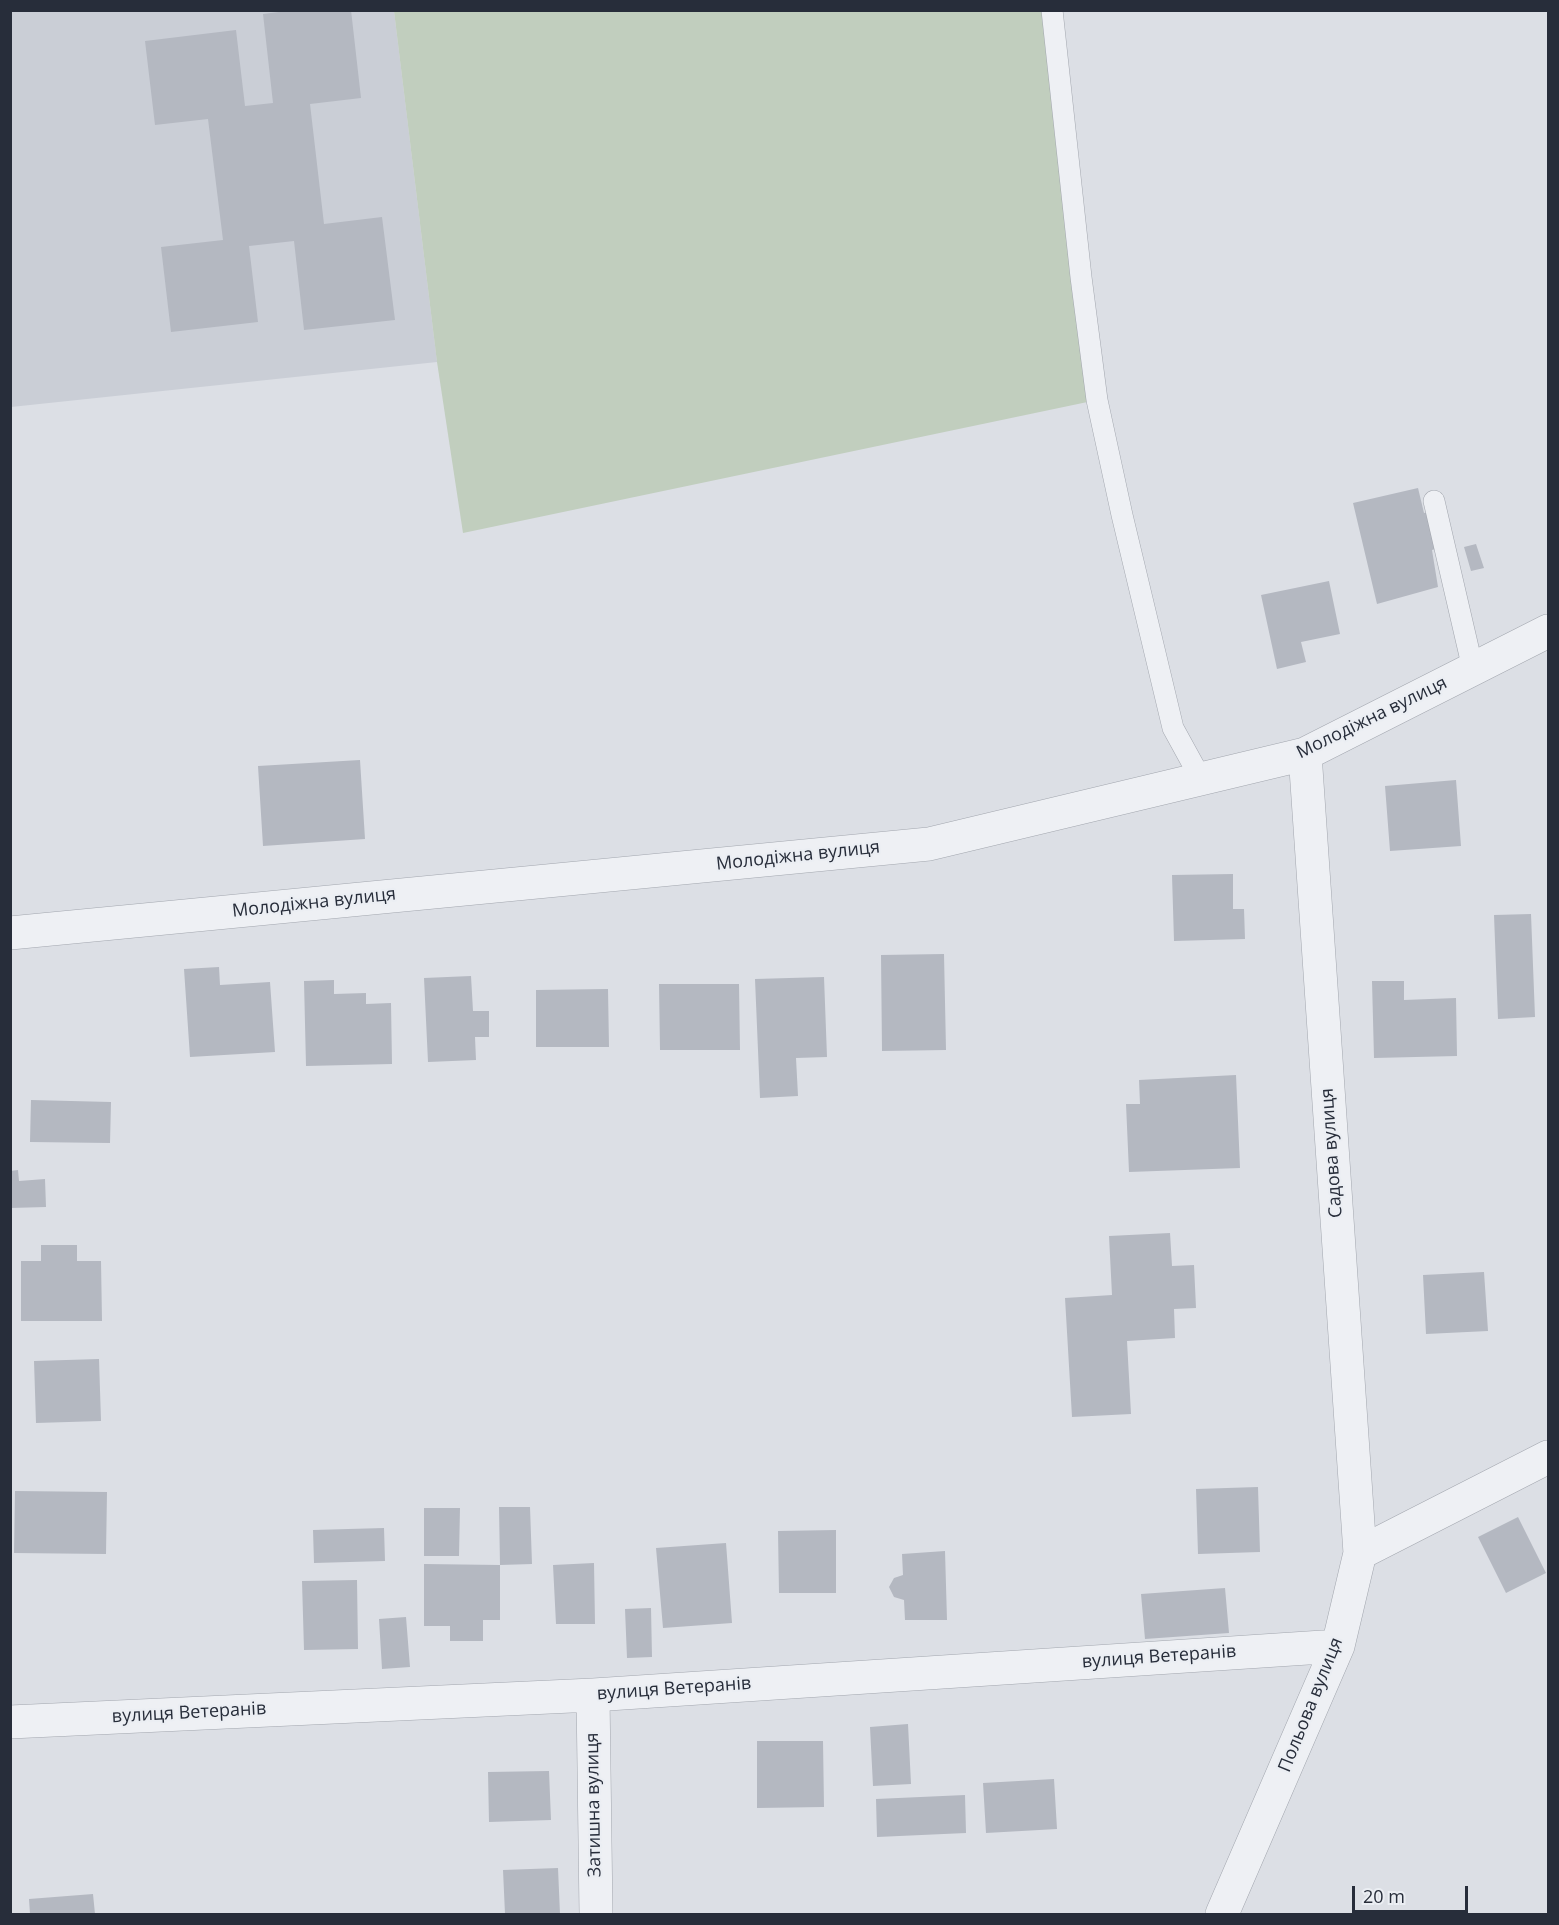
<!DOCTYPE html>
<meta charset="utf-8">
<style>
body{margin:0}
#map{position:relative;width:1559px;height:1925px;overflow:hidden;background:#dcdfe5;font-family:"Open Sans",sans-serif}
canvas{display:block}
.frame{position:absolute;inset:0;border:12px solid #272d3a;pointer-events:none}
.scale{position:absolute;left:1352px;top:1886px;width:116px;height:27px;box-sizing:border-box;border:3px solid #272d3a;border-top:0;padding-left:8px;font-size:18px;line-height:21px;white-space:nowrap;color:#272d3a;-webkit-text-stroke:4px #ebeef3;paint-order:stroke}
</style>
<div id="map">
<canvas width="1559" height="1925"></canvas>
<div class="frame"></div>
<div class="scale">20 m</div>
</div>
<script>
const g = document.querySelector('canvas').getContext('2d');
g.lineJoin = 'round';
function fill(path, color) { g.fillStyle = color; g.fill(path, 'evenodd'); }
function trace(path, color, width, dash) { g.strokeStyle = color; g.lineWidth = width; g.lineCap = dash ? 'butt' : 'round'; g.setLineDash(dash || []); g.stroke(path); }
function write(font, color, halo, rows, align = 'center') {
  g.font = font + ' "Open Sans",sans-serif'; g.lineWidth = 4.5; g.setLineDash([]); g.textBaseline = 'middle'; g.strokeStyle = halo; g.fillStyle = color; for (const [text, x, y, turn = 0] of rows) {
    g.save(); g.translate(x, y); g.rotate((+turn || 0) * Math.PI / 180); g.textAlign = isNaN(turn) ? turn : align; if (halo) g.strokeText(text, 0, 0); g.fillText(text, 0, 0); g.restore();
  }
}
const built = new Path2D(`
 M10,11H394L437,362L11,407Z`);
const green = new Path2D(`
 M394,11H1052L1097,400L463,533L437,362Z`);
const building = new Path2D(`
 M295,10H351L361,98L310,104L324,224L382,217L395,320L304,330L294,241L249,246L258,322L171,332L161,247L223,240L208,119L155,125L145,41L236,30L245,106L273,103L263,14Z
 M1418,488L1424,513L1431,512L1439,548L1432,550L1438,587L1377,604L1353,503Z
 M1476,544L1484,568L1471,571L1464,547Z
 M1329,581L1340,634L1301,642L1306,662L1277,669L1261,595Z
 M360,760L365,839L263,846L258,766Z
 M1456,780L1461,846L1390,851L1385,786Z
 M1233,874V909H1244L1245,939L1174,941L1172,875Z
 M1531,914L1535,1017L1498,1019L1494,915Z
 M944,954L946,1050L882,1051L881,955Z
 M219,967L220,985L270,982L275,1052L190,1057L184,969Z
 M471,976L473,1011H489V1037H475L476,1060L428,1062L424,978Z
 M824,977L827,1057L796,1058L798,1096L760,1098L755,979Z
 M334,980V994L366,993V1004L391,1003L392,1064L306,1066L304,981Z
 M1372,981H1404V1000L1456,998L1457,1056L1374,1058Z
 M659,984H739L740,1050H660Z
 M608,989L609,1047H536V990Z
 M1236,1075L1240,1168L1129,1172L1126,1104H1140L1139,1080Z
 M31,1100L111,1102L110,1143L30,1142Z
 M18,1170L19,1181L45,1179L46,1207L10,1208V1171Z
 M1170,1233L1172,1266L1194,1265L1196,1308L1174,1309L1175,1338L1127,1341L1131,1414L1072,1417L1065,1298L1112,1295L1109,1236Z
 M41,1245H77V1261H101L102,1321H21V1261H41Z
 M1484,1272L1488,1331L1426,1334L1423,1275Z
 M99,1359L101,1421L36,1423L34,1361Z
 M1258,1487L1260,1552L1198,1554L1196,1489Z
 M15,1491L107,1492L106,1554L14,1553Z
 M499,1507H530L532,1564L500,1565Z
 M424,1508H460L459,1556H424Z
 M1518,1517L1546,1573L1506,1593L1478,1537Z
 M384,1528L385,1561L314,1563L313,1530Z
 M836,1530V1593H779L778,1531Z
 M726,1543L732,1623L663,1628L656,1548Z
 M945,1551L947,1620H905L904,1600L894,1597L889,1587L894,1578L903,1575L902,1554Z
 M594,1563L595,1624H556L553,1565Z
 M424,1564L500,1565V1620H483V1641H450V1626H424Z
 M357,1580L358,1649L304,1650L302,1581Z
 M1225,1588L1229,1633L1145,1639L1141,1594Z
 M651,1608L652,1657L627,1658L625,1609Z
 M406,1617L410,1667L382,1669L379,1619Z
 M908,1724L911,1784L873,1786L870,1727Z
 M757,1741H823L824,1807L757,1808Z
 M549,1771L551,1820L489,1822L488,1772Z
 M1054,1779L1057,1829L986,1833L983,1783Z
 M965,1795L966,1833L877,1837L876,1799Z
 M558,1868L560,1914H505L503,1870Z
 M93,1894L95,1914H30L29,1899Z`);
const service = new Path2D(`
 M1052,10L1081,277L1097,400L1122,515L1173,728L1201,779
 M1434,501L1473,669`);
const minor = new Path2D(`
 M1305,754L1360,1553
 M10,933L929,844L1305,754L1548,631
 M593,1695L596,1914
 M10,1722L593,1695L1338,1646
 M1222,1914L1338,1646L1360,1553L1548,1457`);
const streetNames = [
 ["Молодіжна вулиця",1372,718,-26],
 ["Молодіжна вулиця",798,856,-6],
 ["Молодіжна вулиця",314,903,-6],
 ["Садова вулиця",1332,1153,-94],
 ["вулиця Ветеранів",1159,1657,-4],
 ["вулиця Ветеранів",674,1689,-4],
 ["Польова вулиця",1311,1705,-68],
 ["вулиця Ветеранів",189,1713,-3],
 ["Затишна вулиця",594,1805,-91]
];
fill(built, '#caced6');
fill(green, '#c1cebe');
fill(building, '#b4b8c1');
trace(service, '#a2a6ae', 22);
trace(minor, '#a2a6ae', 34);
trace(service, '#eef0f4', 21);
trace(minor, '#eef0f4', 33);
write('18px', '#272d3a', '#ebeef3', streetNames);
</script>
